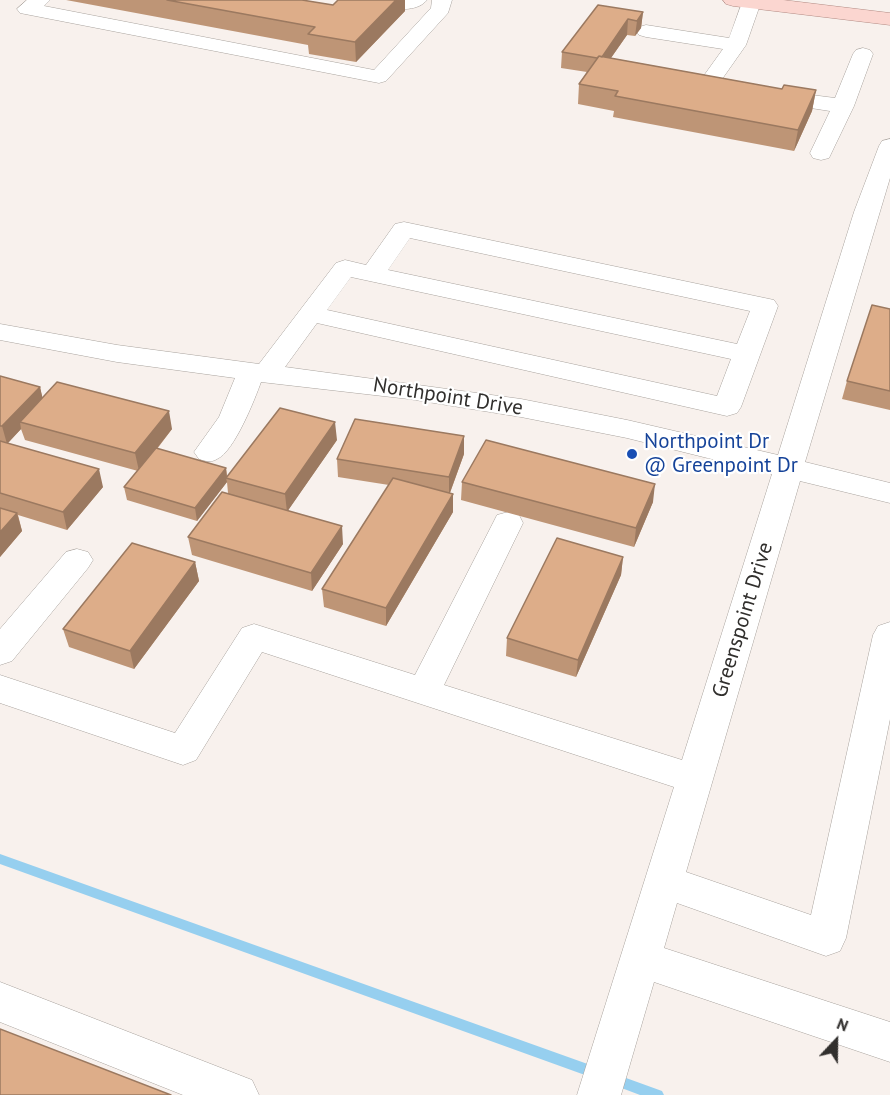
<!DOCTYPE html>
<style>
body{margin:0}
#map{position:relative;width:890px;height:1095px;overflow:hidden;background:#f8f1ed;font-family:"PT Sans",sans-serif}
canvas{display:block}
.north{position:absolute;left:806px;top:1011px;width:60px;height:60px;-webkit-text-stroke:4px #fff;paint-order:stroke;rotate:22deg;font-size:16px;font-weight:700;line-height:24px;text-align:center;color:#312f2d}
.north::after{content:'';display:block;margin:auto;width:21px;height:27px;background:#312f2d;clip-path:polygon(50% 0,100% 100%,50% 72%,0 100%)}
</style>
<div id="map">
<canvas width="890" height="1095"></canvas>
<div class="north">N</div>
</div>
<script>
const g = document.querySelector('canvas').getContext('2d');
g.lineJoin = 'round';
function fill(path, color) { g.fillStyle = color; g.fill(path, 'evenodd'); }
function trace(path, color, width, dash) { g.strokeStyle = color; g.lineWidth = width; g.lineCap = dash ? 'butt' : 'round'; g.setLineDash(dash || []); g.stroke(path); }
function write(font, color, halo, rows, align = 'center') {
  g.font = font + ' "PT Sans",sans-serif'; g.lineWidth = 4.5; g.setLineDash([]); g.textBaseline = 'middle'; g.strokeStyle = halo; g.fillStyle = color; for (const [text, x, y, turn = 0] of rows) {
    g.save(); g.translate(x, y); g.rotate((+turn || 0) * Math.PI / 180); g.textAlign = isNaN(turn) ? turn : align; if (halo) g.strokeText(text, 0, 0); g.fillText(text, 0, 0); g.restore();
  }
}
const stream = new Path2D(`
 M0,854L596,1067L600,1069L602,1073L600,1077L596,1079L0,864Z
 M615,1074L662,1091L664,1095H640L611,1084L609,1080L611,1076Z`);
const minor = new Path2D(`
 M27,0H50L44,6L374,70L431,8L432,0H452L448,13L386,81L379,83L20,13L17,9Z
 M387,0H427C418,11 400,10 388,7L385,3Z
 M743,0H759L761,2L746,45L713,92L706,94L699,92L695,88L723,49L646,37L639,35L636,31L639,27L646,25L729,38Z
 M863,48L870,50L873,54L854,106L829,158L821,160L813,158L810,153L830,111L772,102L764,101L761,96L764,91L772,90L835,98L853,54L856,50Z
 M890,139V178L805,462L890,483V503L800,481L686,872L811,915L873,635L878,626L890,622V719L846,938L840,951L826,956L677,903L664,948L890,1022V1062L654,982L621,1095H577L674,787L262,652L196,760L183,765L0,703V675L175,733L242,628L254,624L415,675L493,523L497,515L508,512L519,515L523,523L444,685L682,760L772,474L627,438L521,417L409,399L261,382C255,399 234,452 217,459C211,463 205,461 199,459L194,452L219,417L235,378L117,362L0,340V324L117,345L259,364L336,263L345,260L366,265L395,224L404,222L774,300L778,306L741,407L737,413L727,416L317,323L285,367L521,399L627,420L778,455L854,212L879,146L882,141ZM410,238L750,311L737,344L388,270ZM351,277L731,359L717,396L327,310Z
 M77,549L88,552L93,560L88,568L12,661L0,665V629L66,552Z
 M0,982L252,1080L259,1095H183L0,1022Z`);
const major = new Path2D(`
 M723,0H783L890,13V25L733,6L726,4Z`);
const wall = new Path2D(`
 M66,0H302L333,5L338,0H405V11L356,62L309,54L308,45Z
 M643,12L641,28L635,36L627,35L611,58L782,89L816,90L812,111L794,151L613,117L614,111L578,104L579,84L587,72L561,68L562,52Z
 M890,309V410L842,399L847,381Z
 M0,376L40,387L42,397L172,429L157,449L226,468L227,476L337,440L288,510L343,544L312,591L192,555L188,537L228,493L227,482L197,521L127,500L124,487L138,471L25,440L21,429L8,443L103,487L67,530L18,515L22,531L0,557Z
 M464,454L450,493L453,512L386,626L324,607L322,589L389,485L338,477L337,459Z
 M462,482L653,502L634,547L461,500Z
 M623,557L621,575L576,677L506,656L507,638Z
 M195,562L199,581L134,669L69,647L63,629Z`);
const shadedWall = new Path2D(`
 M390,0H405V11L356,62L355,42Z
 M643,12L641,28L635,36L637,21Z
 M628,19L627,35L599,75L601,59Z
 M816,90L812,111L794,151L798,130Z
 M40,387L44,404L20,422L21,429L7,444L2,426Z
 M169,411L172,429L139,471L135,453Z
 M335,422L337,440L287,512L285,494Z
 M464,436V454L449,495V477Z
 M226,468L227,478H226L227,482L197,521L195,508Z
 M99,469L103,487L67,530L63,512Z
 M655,484L653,502L634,547L636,528Z
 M453,494V512L386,626V608Z
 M17,513L22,531L0,557V532Z
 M342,526L343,544L312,591L311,573Z
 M623,557L621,575L576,677L578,660Z
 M195,562L199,581L134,669L130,651Z`);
const building = new Path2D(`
 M167,0H302L333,5L338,0H396L355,42L308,34L315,27Z
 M598,5L643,12L637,21L628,19L602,57L599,56L597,58L562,52Z
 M599,56L782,89L784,85L816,90L798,130L615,96L618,91L579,84Z
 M872,305L890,309V391L847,381Z
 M0,376L40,387L2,426H0Z
 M57,382L169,411L135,453L20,422Z
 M280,408L335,422L285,494L226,478Z
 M355,419L464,436L449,477L337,459Z
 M486,440L655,484L636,528L462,482Z
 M0,441L99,469L63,512L0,493Z
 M156,448L226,468L195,508L124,487Z
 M393,478L453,494L386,608L322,589Z
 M222,492L342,526L311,573L188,537Z
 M0,508L17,513L0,532Z
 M557,538L623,557L578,660L507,638Z
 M132,543L195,562L130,651L63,629Z
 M0,1029L171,1095H0Z`);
const markers = [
 [632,454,6,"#1a4fb4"]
];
const streetNames = [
 ["Northpoint Drive",448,397,9],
 ["Greenspoint Drive",743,620,-73]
];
const transitNames = [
 ["Northpoint Dr",644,442],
 ["@ Greenpoint Dr",644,466]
];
fill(stream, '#96cfef');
trace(minor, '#a9a39e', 1);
trace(major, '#b28a83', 1);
fill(minor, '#fff');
fill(major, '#fbd6d0');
fill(wall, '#be9576');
fill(shadedWall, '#9b7960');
fill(building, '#ddad89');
trace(building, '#9b7960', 1.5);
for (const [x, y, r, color] of markers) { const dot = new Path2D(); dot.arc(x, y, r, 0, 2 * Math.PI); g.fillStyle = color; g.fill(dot); trace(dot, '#fff', 2); }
write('21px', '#312f2d', '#fff', streetNames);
write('21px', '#164399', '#fff', transitNames, 'left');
</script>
